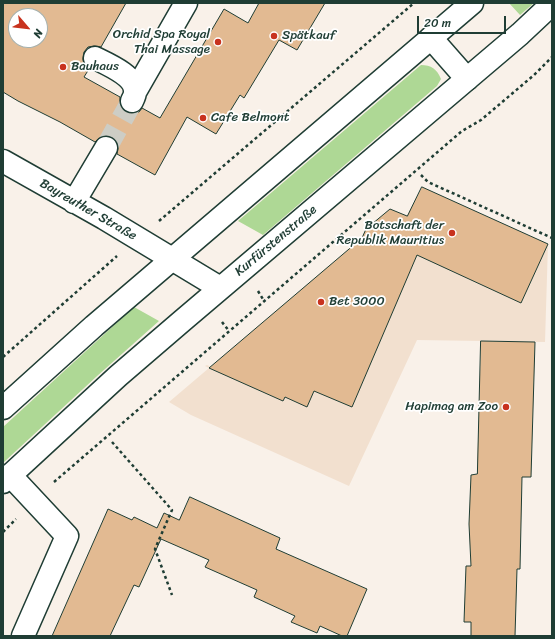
<!DOCTYPE html>
<meta charset="utf-8">
<style>
body{margin:0}
#map{position:relative;width:555px;height:639px;overflow:hidden;background:#f9f1e9;font-family:Sriracha,sans-serif}
canvas{display:block}
.frame{position:absolute;inset:0;border:4px solid #1f3d34;pointer-events:none}
.north{position:absolute;left:8px;top:8px;width:40px;height:40px;box-sizing:border-box;background:#fff;border:1px solid #a5b1ae;border-radius:50%;rotate:118deg;font-size:11px;font-weight:700;line-height:16px;text-align:center;color:#1f3d34}
.north::after{content:'';display:block;margin:auto;width:14px;height:18px;background:#c8321e;clip-path:polygon(50% 0,100% 100%,50% 72%,0 100%)}
.scale{position:absolute;left:417px;top:16px;width:89px;height:18px;box-sizing:border-box;border:2px solid #1f3d34;border-top:0;padding-left:5px;font-size:12px;line-height:14px;white-space:nowrap;color:#1f3d34;-webkit-text-stroke:3px #fff;paint-order:stroke}
</style>
<div id="map">
<canvas width="555" height="639"></canvas>
<div class="frame"></div>
<div class="north">N</div>
<div class="scale">20 m</div>
</div>
<script>
const g = document.querySelector('canvas').getContext('2d');
g.lineJoin = 'round';
function fill(path, color) { g.fillStyle = color; g.fill(path, 'evenodd'); }
function trace(path, color, width, dash) { g.strokeStyle = color; g.lineWidth = width; g.lineCap = dash ? 'butt' : 'round'; g.setLineDash(dash || []); g.stroke(path); }
function write(font, color, halo, rows, align = 'center') {
  g.font = font + ' Sriracha,sans-serif'; g.lineWidth = 3.5; g.setLineDash([]); g.textBaseline = 'middle'; g.strokeStyle = halo; g.fillStyle = color; for (const [text, x, y, turn = 0] of rows) {
    g.save(); g.translate(x, y); g.rotate((+turn || 0) * Math.PI / 180); g.textAlign = isNaN(turn) ? turn : align; if (halo) g.strokeText(text, 0, 0); g.fillText(text, 0, 0); g.restore();
  }
}
const built = new Path2D(`
 M422,187L548,244L545,342L417,340L349,486L191,415L169,402L209,368L205,366L207,365L211,367L331,264L341,268L349,249L362,238L366,229L390,209L407,216Z`);
const green = new Path2D(`
 M509,3H534L520,15Z
 M421,65C431,65 437,69 441,79L437,86L263,235L238,221Z
 M134,307L159,321L96,377L3,463V427Z`);
const building = new Path2D(`
 M3,3H126L101,47L94,46L88,47L84,52L83,59L84,65L89,69L84,77L120,97V102L121,108L126,112L133,113L139,112L142,108L160,118L224,9L248,23L259,3H325L297,50L279,40L244,98L240,95L216,134L187,117L155,175L117,154L118,148L117,142L112,137L106,136L100,137L95,142L60,122L18,101L3,92ZM16,16H40V40H16Z
 M422,187L548,244L521,303L417,255L352,407L314,391L307,407L285,397L283,401L209,368L362,238L366,229L390,209L407,216Z
 M481,341L535,342L531,477H522L520,569H517L515,636H471V622H464L466,566H471L469,524L471,475L477,474Z
 M190,497L280,538L276,549L367,589L347,636H342L320,626L317,633L291,622L295,616L254,597L257,590L205,567L209,560L161,539L139,587L134,585L110,636H52L108,509L132,520L134,517L157,528L164,513L179,520Z`);
const minorTunnel = new Path2D(`
 M106,148L131,103`);
const path = new Path2D(`
 M421,175L428,182L552,238
 M159,221L414,3
 M258,291L264,301
 M222,322L229,331
 M3,357L117,256
 M112,442L172,510L155,549L172,595
 M54,482L462,131L481,120L534,75L552,57
 M3,532L16,519`);
const minor = new Path2D(`
 M431,38L467,79
 M95,58C107,64 136,76 135,92C135,95 133,99 132,101
 M135,92L186,3
 M3,161L104,218L172,259
 M74,202L106,148
 M10,475L67,536L23,636`);
const major = new Path2D(`
 M172,259L220,288
 M3,408L94,326L472,3
 M3,482L118,376L182,321L520,34L552,4`);
const markers = [
 [274,36,4,"#c8321e"],
 [218,42,4,"#c8321e"],
 [63,67,4,"#c8321e"],
 [203,118,4,"#c8321e"],
 [452,233,4,"#c8321e"],
 [321,302,4,"#c8321e"],
 [506,407,4,"#c8321e"]
];
const poiNames = [
 ["Orchid Spa Royal",210,35,"right"],
 ["Thai Massage",210,50,"right"],
 ["Spätkauf",282,36],
 ["Bauhaus",71,67],
 ["Cafe Belmont",211,118],
 ["Botschaft der",444,226,"right"],
 ["Republik Mauritius",444,241,"right"],
 ["Bet 3000",329,302],
 ["Hapimag am Zoo",498,407,"right"]
];
const streetNames = [
 ["Bayreuther Straße",88,210,30],
 ["Kurfürstenstraße",276,241,-40]
];
fill(built, '#f2e0cf');
fill(green, '#aed895');
fill(building, '#e2ba92');
trace(building, '#1f3d34', 1);
trace(minorTunnel, '#cdcdc5', 22, [22, 11]);
trace(minor, '#1f3d34', 25);
trace(major, '#1f3d34', 25);
trace(path, '#1f3d34', 2.5, [3, 3]);
trace(minor, '#fff', 22);
trace(major, '#fff', 22);
for (const [x, y, r, color] of markers) { const dot = new Path2D(); dot.arc(x, y, r, 0, 2 * Math.PI); g.fillStyle = color; g.fill(dot); trace(dot, '#fff', 1.5); }
write('13px', '#1f3d34', '#fff', poiNames, 'left');
write('13px', '#1f3d34', '#fff', streetNames);
</script>
